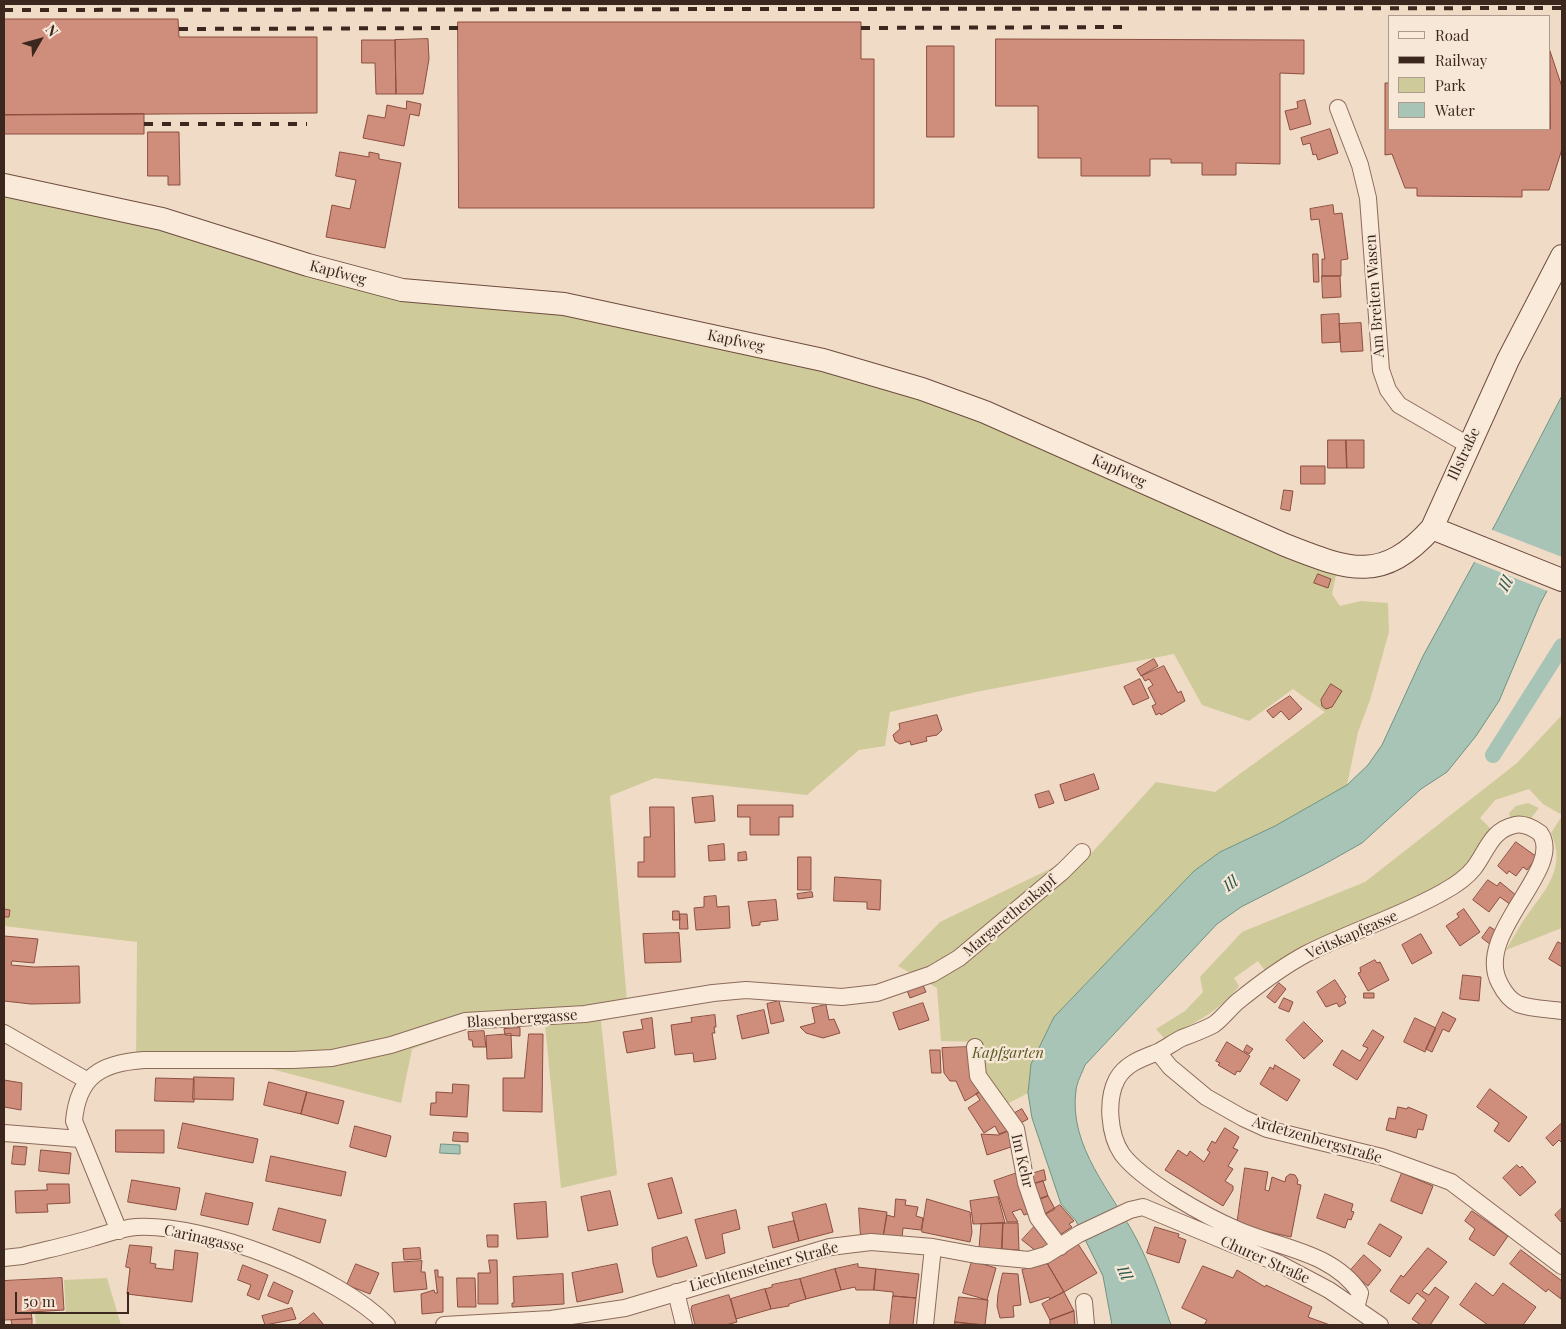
<!DOCTYPE html>
<meta charset="utf-8">
<style>
body{margin:0}
#map{position:relative;width:1566px;height:1329px;overflow:hidden;background:#f0dbc6;font-family:"Playfair Display",serif}
canvas{display:block}
.frame{position:absolute;inset:0;border:5px solid #3c271f;pointer-events:none}
.legend{position:absolute;left:1388px;top:15px;width:162px;height:115px;box-sizing:border-box;background:#f7e7d6;border:1px solid #ac9a8d;margin:0;padding:6px 9px;list-style:none;font-size:15px;color:#3c271f}
.legend li{display:flex;align-items:center;gap:10px;height:25px}
.legend b{width:25px;border:1px solid #ac9a8d}
.north{position:absolute;left:15px;top:15px;width:50px;height:50px;-webkit-text-stroke:4px #f7e7d6;paint-order:stroke;rotate:52deg;font-size:14px;font-weight:700;line-height:20px;text-align:center;color:#3c271f}
.north::after{content:'';display:block;margin:auto;width:18px;height:22px;background:#3c271f;clip-path:polygon(50% 0,100% 100%,50% 72%,0 100%)}
.scale{position:absolute;left:15px;top:1292px;width:114px;height:22px;box-sizing:border-box;border:2px solid #3c271f;border-top:0;padding-left:6px;font-size:15px;line-height:18px;white-space:nowrap;color:#3c271f;-webkit-text-stroke:4px #f7e7d6;paint-order:stroke}
</style>
<div id="map">
<canvas width="1566" height="1329"></canvas>
<div class="frame"></div>
<ul class="legend">
<li><b style="height:6px;background:#faeada"></b>Road</li>
<li><b style="height:6px;background:#3c271f"></b>Railway</li>
<li><b style="height:14px;background:#cfca99"></b>Park</li>
<li><b style="height:14px;background:#a8c4b6"></b>Water</li>
</ul>
<div class="north">N</div>
<div class="scale">50 m</div>
</div>
<script>
const g = document.querySelector('canvas').getContext('2d');
g.lineJoin = 'round';
function fill(path, color) { g.fillStyle = color; g.fill(path, 'evenodd'); }
function trace(path, color, width, dash) { g.strokeStyle = color; g.lineWidth = width; g.lineCap = dash ? 'butt' : 'round'; g.setLineDash(dash || []); g.stroke(path); }
function write(font, color, halo, rows, align = 'center') {
  g.font = font + ' "Playfair Display",serif'; g.lineWidth = 4.5; g.setLineDash([]); g.textBaseline = 'middle'; g.strokeStyle = halo; g.fillStyle = color; for (const [text, x, y, turn = 0] of rows) {
    g.save(); g.translate(x, y); g.rotate((+turn || 0) * Math.PI / 180); g.textAlign = isNaN(turn) ? turn : align; if (halo) g.strokeText(text, 0, 0); g.fillText(text, 0, 0); g.restore();
  }
}
const green = new Path2D(`
 M4,185L308,265L564,304L922,389L1330,562L1336,575L1332,594L1340,606L1361,601L1388,603L1389,632L1370,700L1358,732L1347,785L1275,826L1220,852L1194,871L1054,1017L1031,1064L1028,1093L1007,1104C990,1083 978,1070 981,1042L941,1041L937,988L898,966L940,922L1054,867L1087,858L1156,782L1215,792L1325,712L1293,689L1249,721L1202,705L1174,654L976,692L890,712L885,746L859,750L807,795L655,778L610,796L628,1015L601,1021L617,1175L561,1188L545,1025L469,1028L412,1049L401,1103L264,1067L136,1065L137,942L4,926Z
 M1562,715V815L1543,804L1529,789L1495,800L1480,818L1491,829L1468,864L1443,884L1266,972L1258,961L1234,978L1239,986C1219,1012 1193,1024 1164,1038L1156,1029L1185,1011L1203,992L1200,977L1242,932L1365,882L1517,763Z
 M1528,803L1539,808L1531,818L1514,821L1510,818L1509,813L1516,806Z
 M1562,816V928L1506,950C1513,938 1520,925 1528,914C1548,887 1566,866 1551,833Z
 M107,1278L121,1325H36L35,1314H66L64,1280Z`);
const water = new Path2D(`
 M1562,396V563L1540,604L1499,701L1476,736L1447,772L1421,789L1362,843L1323,865L1241,907L1217,924L1085,1065C1082,1073 1077,1082 1076,1090C1068,1147 1113,1193 1137,1240C1151,1267 1161,1297 1171,1325H1112L1103,1276L1076,1221L1061,1204L1032,1118L1028,1093L1031,1064L1054,1017L1194,871L1220,852L1275,826L1347,785L1368,765L1382,745L1423,656L1496,523Z
 M441,1144L460,1145V1154L440,1153Z`);
const pier = new Path2D(`
 M1490,529L1562,557V569L1550,592L1472,561Z`);
const canal = new Path2D(`
 M1493,755L1562,646`);
const building = new Path2D(`
 M4,19H178L179,37H317V113L4,115Z
 M458,22H861V59H874V208H459Z
 M428,39L429,59L423,94H396L395,40Z
 M996,39L1304,40V74L1280,73V164L1236,163V175H1202V163H1171V159H1150V176H1081V158H1038V106H996Z
 M362,40H395L396,94H376L375,63H362Z
 M927,46H954V137H927Z
 M1550,51L1562,87V149L1549,190H1522V197L1417,196V188H1405L1392,154L1385,155V83H1390V129H1550Z
 M1305,100L1311,124L1290,130L1285,111L1298,108L1297,102Z
 M407,101L421,104L419,116L410,114L404,146L363,138L368,115L385,118L387,105L406,109Z
 M144,114V134H4V115Z
 M1330,129L1338,153L1318,160L1316,154L1313,155L1310,143L1303,145L1301,138Z
 M148,132H179L180,185H168V176H148Z
 M340,152L369,157V152L379,154V159L401,163L385,248L326,237L332,205L350,209L356,180L336,176Z
 M1333,205L1334,214L1342,213L1348,259L1341,260V276H1322V259H1325L1319,219L1311,220L1310,209Z
 M1313,254H1318L1319,282H1314Z
 M1322,276H1340L1341,297L1323,298Z
 M1339,314L1340,342L1322,343L1321,315Z
 M1361,323L1363,351L1341,352L1339,324Z
 M1328,440H1346L1347,468H1328Z
 M1346,440H1364V468H1347Z
 M1301,466H1325V484H1301Z
 M1284,490L1293,491L1290,511L1281,509Z
 M1318,574L1331,579L1328,588L1314,583Z
 M1154,659L1158,666L1141,676L1137,669Z
 M1164,666L1178,693L1181,691L1185,701L1161,715L1160,713L1156,715L1152,706L1156,704L1148,688L1153,685L1149,679L1145,681L1142,676Z
 M1140,679L1149,698L1133,705L1124,687Z
 M1331,684L1342,691L1332,707L1326,709L1322,706L1321,700Z
 M1290,696L1302,709L1289,720L1281,711L1273,718L1267,711Z
 M937,715L942,730L937,735L926,737L927,741L911,745L910,741L900,744L895,741L893,735L900,729L899,724Z
 M1094,774L1099,789L1065,801L1060,785Z
 M1049,791L1054,803L1039,808L1035,795Z
 M713,796L715,821L695,823L692,798Z
 M738,805H793V817H779V835H750V817H738Z
 M650,807H674L675,877H638V862H644V837H650Z
 M1516,842L1537,857L1527,870L1523,867L1516,876L1509,871L1507,874L1498,866Z
 M724,844L725,860L709,861L708,846Z
 M746,852L747,860L738,861V853Z
 M798,857H811V890H798Z
 M835,877L881,880L880,910L867,909V902L834,901Z
 M1488,880L1497,886L1500,882L1517,896L1511,905L1500,897L1489,912L1473,900Z
 M812,892L813,897L798,899L797,894Z
 M716,896L717,907L729,906L730,928L696,930L694,908L704,907V897Z
 M776,900L778,920L760,922V925L752,926L748,902Z
 M4,909L10,910L9,917H4Z
 M1464,909L1480,932L1460,946L1446,926L1459,917L1457,914Z
 M673,911H679L680,920H673Z
 M680,914H687L688,929H680Z
 M1490,927L1500,933L1491,945L1482,938Z
 M679,933L681,962L645,963L643,934Z
 M1421,934L1432,953L1412,964L1402,945Z
 M4,936L38,939L34,963L12,961L11,965L34,967L79,966L80,1003L31,1004L4,1001Z
 M1558,942L1562,944V967L1549,959Z
 M1375,960L1377,963L1380,962L1389,980L1368,991L1358,973L1361,972L1360,968Z
 M1463,975L1481,977L1479,1001L1460,999Z
 M1335,980L1346,997L1344,999L1346,1003L1339,1007L1337,1003L1326,1007L1317,992Z
 M921,981L926,992L910,998L906,988Z
 M1279,983L1286,989L1275,1003L1267,997Z
 M1364,993H1374V998H1364Z
 M1284,998L1293,1002L1289,1012L1279,1008Z
 M779,1001L784,1021L771,1024L767,1004Z
 M923,1003L929,1020L899,1030L893,1013Z
 M826,1005L829,1020L834,1019L840,1033L823,1038L806,1033L800,1027L815,1023L812,1008Z
 M764,1010L769,1033L742,1039L737,1016Z
 M1443,1012L1456,1019L1449,1032L1443,1029L1432,1052L1426,1049Z
 M715,1015L716,1027H714L715,1033H712L716,1059L694,1062L693,1053L675,1055L671,1025L692,1022L691,1018Z
 M652,1018L655,1048L627,1053L623,1032L643,1029L641,1020Z
 M1415,1018L1436,1028L1425,1052L1404,1042Z
 M1304,1022L1323,1041L1304,1059L1286,1040Z
 M520,1028V1036L505,1035L504,1029Z
 M1373,1030L1384,1037L1357,1080L1333,1065L1342,1050L1360,1061L1368,1048L1363,1046Z
 M484,1031L486,1047H473L472,1040H469L468,1032Z
 M511,1034L512,1058L487,1059L486,1036Z
 M529,1034H543L542,1112L503,1111V1078H524Z
 M1227,1042L1250,1056L1240,1072L1237,1071L1235,1075L1218,1065L1220,1063L1216,1061Z
 M1247,1045L1253,1049L1249,1054L1244,1051Z
 M969,1047L983,1090L965,1101L956,1081H950L944,1073L942,1048Z
 M930,1050H940L941,1073H932Z
 M1275,1065L1300,1080L1287,1101L1260,1084L1270,1067L1273,1069Z
 M194,1077L234,1078L233,1100L193,1099Z
 M156,1078L194,1079V1102L155,1101Z
 M4,1080L22,1083L21,1110L4,1107Z
 M269,1082L307,1092L301,1114L264,1105Z
 M453,1084L469,1085L467,1117L430,1115L431,1103H436V1092L452,1093Z
 M1490,1089L1527,1117L1509,1142L1494,1131L1499,1123L1477,1107Z
 M983,1090L1012,1129L999,1134L995,1126L984,1133L968,1108L980,1100L976,1094Z
 M307,1092L344,1101L338,1124L301,1114Z
 M1398,1107L1407,1109L1408,1107L1427,1115L1423,1130L1418,1129L1416,1138L1386,1130L1389,1118L1395,1119Z
 M1022,1109L1028,1119L1019,1124L1013,1114Z
 M183,1123L258,1139L253,1163L178,1148Z
 M1562,1123V1143L1559,1140L1553,1146L1546,1138Z
 M355,1126L391,1136L386,1157L350,1147Z
 M1225,1128L1239,1137L1233,1148L1238,1150L1228,1166L1233,1169L1225,1181L1233,1186V1190L1223,1206L1165,1170L1178,1150L1187,1156L1190,1151L1204,1162L1210,1152L1207,1150L1212,1141L1215,1143Z
 M116,1130H164V1153L116,1152Z
 M1012,1130L1017,1145L987,1155L981,1134L998,1135Z
 M454,1132L468,1133V1142L453,1141Z
 M14,1146L27,1147L25,1165L12,1164Z
 M41,1150L71,1153L69,1174L39,1171Z
 M271,1156L346,1172L341,1196L266,1181Z
 M1517,1165L1520,1168L1522,1166L1536,1182L1520,1196L1503,1178Z
 M1245,1168L1268,1172L1265,1190L1269,1191L1272,1177L1285,1182L1286,1177L1290,1174L1295,1175L1298,1180L1297,1184L1301,1185L1291,1237L1237,1225Z
 M1044,1170L1046,1180L1030,1185L1028,1175Z
 M1020,1172L1034,1212L1024,1215L1021,1209L1012,1212L1018,1222H1007L994,1181Z
 M1402,1173L1433,1186L1422,1214L1391,1201Z
 M672,1178L682,1213L658,1219L648,1184Z
 M132,1180L180,1188L176,1210L128,1202Z
 M1043,1181L1048,1196L1035,1201L1030,1185Z
 M47,1184H69L70,1203L47,1204L48,1212L16,1213L15,1191L47,1190Z
 M610,1191L618,1225L588,1231L581,1197Z
 M206,1193L253,1203L248,1225L201,1215Z
 M1325,1194L1353,1204L1351,1211L1354,1212L1351,1220L1348,1219L1345,1228L1317,1218Z
 M1048,1196L1055,1209L1044,1215L1037,1200Z
 M998,1197L1005,1223L973,1224L970,1201Z
 M896,1199L906,1200L905,1205L918,1207L916,1216L923,1218L921,1230L903,1228L902,1238L883,1237L887,1215L894,1217Z
 M927,1199L970,1212L972,1232L970,1242L922,1232Z
 M546,1202L548,1237L517,1239L514,1204Z
 M826,1204L833,1232L799,1241L792,1213Z
 M1060,1205L1074,1221L1069,1224L1072,1227L1058,1236L1042,1216Z
 M279,1208L326,1220L320,1243L273,1230Z
 M859,1208L887,1212L883,1237H861Z
 M1562,1208V1223L1555,1215Z
 M736,1210L740,1229L722,1234L725,1253L706,1259L695,1220Z
 M1472,1211L1508,1236L1494,1256L1469,1239L1475,1229L1465,1221Z
 M794,1221L799,1241L773,1248L768,1227Z
 M1003,1223H1018L1019,1250L1002,1249Z
 M1003,1223L1002,1249L979,1248L981,1224Z
 M1380,1224L1402,1237L1390,1257L1368,1244Z
 M1034,1227L1046,1237L1049,1245L1036,1251L1022,1240Z
 M1155,1227L1179,1234L1178,1237L1186,1240L1179,1263L1147,1253Z
 M487,1235H498V1247H488Z
 M687,1237L697,1266L661,1277H657L653,1263L652,1248Z
 M1078,1244L1097,1273L1064,1292L1047,1263Z
 M130,1245L152,1247L150,1263L156,1264L155,1268L173,1270L175,1250L198,1253L192,1302L127,1294L130,1268L126,1267Z
 M420,1248L421,1259L404,1260L403,1249Z
 M1428,1248L1447,1262L1422,1291L1429,1295L1435,1287L1449,1297L1430,1325H1421L1412,1319L1426,1300L1417,1293L1409,1304L1390,1291L1401,1275L1403,1277Z
 M1521,1250L1562,1281L1561,1299L1548,1289L1546,1292L1510,1264Z
 M1364,1255L1381,1270L1368,1286L1350,1271Z
 M489,1260H497L498,1304H478V1273H490Z
 M422,1261L421,1272H425L427,1289L394,1292L392,1263Z
 M972,1261L996,1268L987,1300L963,1293Z
 M1047,1263L1064,1292L1050,1299L1049,1297L1030,1303L1022,1270Z
 M356,1264L379,1273L370,1294L347,1285Z
 M617,1264L623,1292L577,1302L572,1273Z
 M858,1264V1267L876,1269L874,1290H856L855,1287L841,1290L835,1269Z
 M243,1265L268,1275L259,1300L247,1295L251,1285L238,1280Z
 M1203,1266L1233,1278L1237,1270L1265,1287L1266,1285L1312,1307L1308,1317L1330,1325H1204L1207,1320L1182,1308Z
 M835,1269L841,1290L806,1299L800,1279Z
 M876,1269L919,1274L916,1298L893,1296V1292L874,1290Z
 M435,1270H438V1277H443V1312L422,1314L421,1294L434,1290L435,1293H437Z
 M1003,1273L1018,1274L1021,1305L1013,1306L1014,1317L1000,1318L997,1306L998,1294Z
 M563,1274L564,1304L512,1307V1303H514L513,1277Z
 M62,1278L64,1310L31,1312L32,1319L4,1320V1281Z
 M457,1278H475L476,1307H458Z
 M800,1279L806,1299L789,1304V1306L771,1309L765,1289L772,1287V1285Z
 M274,1282L293,1291L288,1304L268,1296Z
 M1476,1283L1493,1296L1503,1283L1536,1307L1523,1325H1488L1460,1305Z
 M765,1289L771,1309L736,1319L731,1299Z
 M1064,1292L1074,1311L1050,1320L1042,1304Z
 M729,1295L737,1322L726,1325H695L691,1309L692,1306Z
 M893,1296L916,1298L913,1325H890Z
 M959,1297L988,1300L985,1325L955,1322Z
 M292,1308L296,1319L265,1325L262,1316Z
 M1074,1311L1075,1325H1050V1320Z
 M314,1313L324,1325H298Z
 M32,1319V1325H12L11,1320Z
 M955,1322L981,1325H955Z`);
const street = new Path2D(`
 M1338,108L1360,165L1368,198L1381,370L1388,390L1399,405L1468,445
 M4,1033L88,1081
 M975,1047L978,1076L1016,1129L1026,1183L1038,1218L1060,1247
 M1158,1052L1170,1067L1206,1097L1243,1118L1267,1129L1382,1157L1451,1182L1562,1266
 M4,1133L80,1139
 M119,1231L74,1121C78,1076 101,1063 144,1060H293L332,1058L391,1045L465,1021L585,1014L713,993L746,990L842,997L877,993L932,974L959,958L1063,871L1082,852
 M4,1258L22,1256C45,1250 69,1245 92,1238C106,1234 122,1228 136,1227C206,1223 339,1275 387,1325
 M676,1292L684,1325
 M1084,1302L1086,1325
 M1356,1308L1360,1293C1333,1252 1279,1248 1238,1230C1207,1217 1142,1181 1122,1154C1109,1135 1106,1100 1117,1079C1126,1063 1143,1058 1158,1052C1166,1048 1174,1042 1182,1038C1193,1034 1203,1030 1213,1025C1222,1019 1229,1009 1237,1002C1258,985 1282,967 1306,954C1351,931 1399,917 1443,892C1454,886 1467,877 1474,868C1487,851 1491,830 1515,825C1524,823 1533,828 1540,833C1566,869 1472,934 1500,984C1504,992 1510,1000 1518,1004C1531,1009 1549,1009 1562,1011
 M444,1325L551,1319L625,1308L830,1247L871,1242L933,1247L976,1255L1029,1260L1046,1255L1079,1234L1130,1210L1143,1207L1280,1264L1329,1290L1380,1325
 M925,1325L933,1247`);
const secondary = new Path2D(`
 M4,185L162,219L308,265L402,290L564,304L823,360L922,389L985,412L1285,545C1347,569 1381,585 1432,528L1508,360L1562,256
 M1432,528L1562,580`);
const rail = new Path2D(`
 M4,10L1562,8
 M861,28L1128,27
 M179,29L458,28
 M144,124H307`);
const streetNames = [
 ["Kapfweg",338,273,15],
 ["Am Breiten Wasen",1375,296,-94],
 ["Kapfweg",736,341,12],
 ["Illstraße",1464,454,-65],
 ["Kapfweg",1119,471,25],
 ["Margarethenkapf",1010,916,-40],
 ["Veitskapfgasse",1352,935,-24],
 ["Blasenberggasse",522,1019,-4],
 ["Ardetzenbergstraße",1317,1140,16],
 ["Im Kehr",1022,1161,77],
 ["Carinagasse",204,1239,13],
 ["Churer Straße",1265,1260,24],
 ["Liechtensteiner Straße",764,1267,-15]
];
const parkNames = [
 ["Kapfgarten",1008,1053]
];
const waterNames = [
 ["Ill",1506,584,-61],
 ["Ill",1231,884,-37],
 ["Ill",1124,1273,67]
];
fill(green, '#cfca99');
fill(water, '#a8c4b6');
trace(water, '#6e9382', 1);
fill(pier, '#f0dbc6');
trace(canal, '#a8c4b6', 16);
fill(building, '#cf8d7b');
trace(building, '#8c4e40', 1);
trace(street, '#8c6b5b', 18);
trace(secondary, '#6e4c3e', 24);
trace(street, '#faeada', 16);
trace(secondary, '#faeada', 22);
trace(rail, '#3c271f', 4, [9, 9]);
write('15px', '#3c271f', '#f7e7d6', streetNames);
write('italic 15px', '#575925', '#f7e7d6', parkNames);
write('italic 16px', '#2e5c50', '#f7e7d6', waterNames);
</script>
